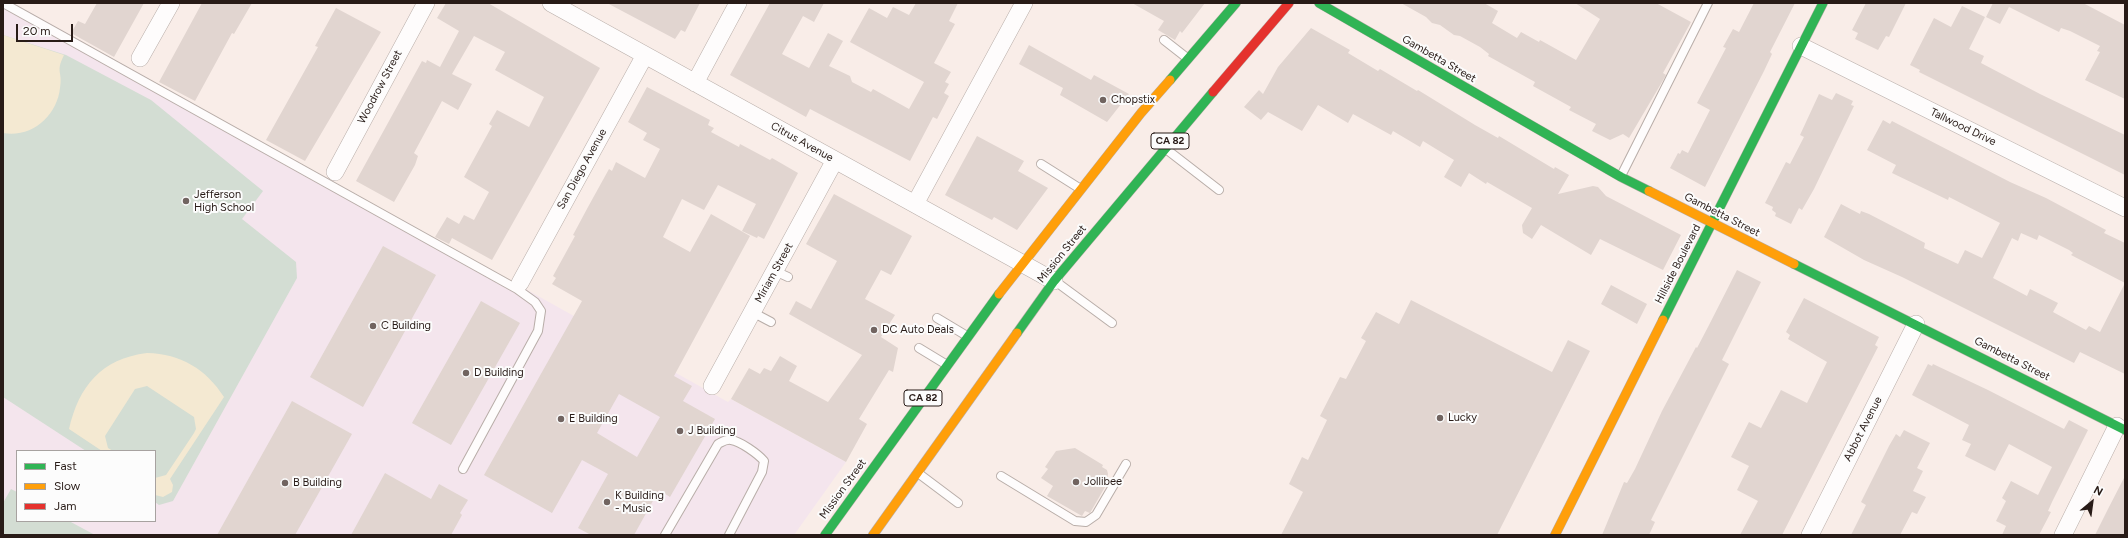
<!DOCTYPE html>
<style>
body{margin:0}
#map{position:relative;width:2128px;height:538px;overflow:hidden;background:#f9ede8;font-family:Figtree,sans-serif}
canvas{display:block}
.frame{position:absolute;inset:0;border:4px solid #281b17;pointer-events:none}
.legend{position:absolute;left:16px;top:450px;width:140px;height:72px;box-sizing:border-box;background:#fcfcfc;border:1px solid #a7a2a0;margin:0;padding:5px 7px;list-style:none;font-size:12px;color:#281b17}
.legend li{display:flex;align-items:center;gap:8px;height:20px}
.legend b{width:20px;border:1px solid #a7a2a0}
.north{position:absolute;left:2072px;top:482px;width:40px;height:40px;-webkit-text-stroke:3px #fcfcfc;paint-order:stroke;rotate:29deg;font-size:11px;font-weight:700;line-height:16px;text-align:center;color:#281b17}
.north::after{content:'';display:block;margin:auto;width:14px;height:18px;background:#281b17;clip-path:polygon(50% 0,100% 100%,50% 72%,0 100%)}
.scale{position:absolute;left:16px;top:24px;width:57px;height:18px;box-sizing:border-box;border:2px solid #281b17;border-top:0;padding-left:5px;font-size:12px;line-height:14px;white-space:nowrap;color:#281b17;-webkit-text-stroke:3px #fcfcfc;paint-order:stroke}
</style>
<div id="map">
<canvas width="2128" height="538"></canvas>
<div class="frame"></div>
<ul class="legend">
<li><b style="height:5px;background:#30b455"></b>Fast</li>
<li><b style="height:5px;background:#ff9f0a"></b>Slow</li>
<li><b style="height:5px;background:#e5322d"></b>Jam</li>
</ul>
<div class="north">N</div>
<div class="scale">20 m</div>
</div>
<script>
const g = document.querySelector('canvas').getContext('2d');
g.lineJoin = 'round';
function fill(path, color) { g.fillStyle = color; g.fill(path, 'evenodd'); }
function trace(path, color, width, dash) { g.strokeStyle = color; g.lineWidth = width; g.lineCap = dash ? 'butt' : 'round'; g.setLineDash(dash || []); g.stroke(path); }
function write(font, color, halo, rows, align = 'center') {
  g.font = font + ' Figtree,sans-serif'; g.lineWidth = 4; g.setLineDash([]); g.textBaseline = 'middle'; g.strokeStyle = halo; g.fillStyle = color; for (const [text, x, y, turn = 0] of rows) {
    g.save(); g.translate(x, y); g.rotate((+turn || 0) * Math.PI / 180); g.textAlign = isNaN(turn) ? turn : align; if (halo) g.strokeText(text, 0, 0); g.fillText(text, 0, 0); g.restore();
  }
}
const education = new Path2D(`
 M3,3H13L728,402L731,399L846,462L794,535H3ZM17,451H155V521H17Z`);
const green = new Path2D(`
 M3,35L66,55L151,100L263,191L242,219L296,262L297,278L173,501L159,505L155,502V451H86L3,397Z
 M11,489L17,492V521H69L95,535H3V503Z`);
const sand = new Path2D(`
 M3,35L64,55C55,73 63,71 60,88C57,116 32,138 3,133Z
 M147,353C181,354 206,369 224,397L170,479L173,485L172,492L163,497L155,495V478L166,475L194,433L196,429L194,417L147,386L135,389L105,436L108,448L113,451H102L69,429C79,386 101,359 147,353Z`);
const building = new Path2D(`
 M97,3H144L114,57L71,33L78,21L85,24Z
 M202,3H252L234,34L232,33L195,101L159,82Z
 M446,3H488L600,68L492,260L452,238L449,244L435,237L447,217L459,224L464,215L474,220L489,192L464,177L492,126L489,124L497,110L529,127L544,97L495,70L505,52L474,36L452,74L472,84L458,110L442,101L414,153L418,156L415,165L394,202L356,181L422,61L426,63L427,60L440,67L459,31L437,18Z
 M607,3H700L685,32L681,30L675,39Z
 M770,3H824L814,22L803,16L782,54L809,68L828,33L843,41L829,66L850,76L852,82L871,92L873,89L909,109L924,82L850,42L869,8L887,18L893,7L909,15L916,3H958L949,21L955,24L934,63L951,72L945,82L949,84L944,93L949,96L937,119L933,117L910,161L810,109L806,117L730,75Z
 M1132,3H1205L1182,33L1180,31L1175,40L1158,30L1164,21Z
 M1401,3H1484L1498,11L1492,23L1517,38L1521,32L1539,42L1540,40L1576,60L1600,19L1575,3H1656L1691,22L1663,73L1666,75L1662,82L1629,138L1623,134L1610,140L1592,131L1596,124L1569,110L1571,107L1533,86L1535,82L1488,56L1489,54L1480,47L1460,36L1454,35L1440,25L1432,23L1426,17Z
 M1754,3H1795L1770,52L1772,54L1764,71L1705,187L1670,168L1678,153L1680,154L1682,150L1688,153L1710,110L1697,103L1726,48L1723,47L1733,29L1739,32Z
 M1866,3H1906L1889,37L1886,36L1878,50L1855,39L1858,33L1852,30Z
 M1993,3H2083L2125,25V99L2085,80L2100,52L2097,51L2100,46L2070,31L2061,28L2059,32L2009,7L2000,24L1986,17Z
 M1962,6L1985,17L1969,49L1984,56L1981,63L2040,94L2125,135V175L1919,72L1920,70L1910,65L1934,18L1951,27Z
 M336,8L381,32L305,161L266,140L318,47L315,46Z
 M1311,28L1350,50L1348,53L1378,71L1380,69L1417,91L1418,90L1475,125L1498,138L1499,136L1554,169L1555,167L1569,175L1558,194L1593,186L1598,187L1606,196L1681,235L1663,270L1600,239L1591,255L1541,225L1532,239L1523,233L1522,225L1532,208L1487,182L1486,184L1469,173L1461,187L1444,177L1454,160L1423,141L1420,147L1393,131L1391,135L1353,114L1348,123L1318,105L1302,131L1268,112L1261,120L1244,107L1259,90L1263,94L1278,67Z
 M1029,45L1091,80L1094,75L1129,94L1107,122L1060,95L1063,88L1019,64Z
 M647,87L710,120L708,125L714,128L711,132L739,147L740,144L770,160L772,158L798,173L764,239L758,236L757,238L742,231L756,204L718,185L704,210L682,199L663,237L690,252L711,214L750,236L674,376L692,386L683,401L715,419L670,497L659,490L634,535H591L578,528L608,474L582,460L552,513L484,475L582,301L552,284L556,278L553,276L575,236L573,235L588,207L609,169L612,171L616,162L645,178L660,149L643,140L647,133L628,122ZM619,394L660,417L637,457L597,433Z
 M1836,93L1853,101L1851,105L1854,106L1814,189L1802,210L1799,208L1791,224L1775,216L1776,213L1772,210L1773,207L1765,203L1786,162L1790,164L1804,137L1800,135L1819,94L1832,100Z
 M1883,120L1890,124L1892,121L2010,182L2046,198L2106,230L2104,233L2125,243V283L2071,255L2073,253L2069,250L2039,235L2037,240L2021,233L2018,241L2012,238L1993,278L2027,296L2030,289L2058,303L2053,312L2086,330L2089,326L2100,332L2125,283V374L2080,352L2074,363L1902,277L1864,260L1824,237L1841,204L1860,214L1861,211L1869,214L1925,243L1924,248L1958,264L1965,250L1982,258L2000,223L1949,197L1948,200L1892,173L1896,165L1867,150Z
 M977,136L1024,161L1018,171L1048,188L1017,230L994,217L992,220L945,195Z
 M834,194L912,236L891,275L881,270L865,299L895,315L881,337L898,348L893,372L889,370L859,419L867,424L846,462L731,399L749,368L760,374L764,368L771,371L780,356L797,366L789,381L828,402L862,355L789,314L796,301L811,309L837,261L806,244Z
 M383,246L436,275L363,407L310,377Z
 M1737,270L1761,282L1722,360L1729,364L1651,520L1655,522L1649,535H1602L1624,482L1627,483L1635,469L1662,411L1696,347L1697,348L1708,327Z
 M1611,285L1647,304L1637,324L1601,304Z
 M1804,298L1879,337L1875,345L1878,347L1782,535H1740L1758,501L1737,490L1749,466L1731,457L1749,422L1761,428L1781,390L1807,403L1827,362L1788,339L1790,335L1786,332Z
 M1411,300L1552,372L1568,340L1590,351L1497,535H1281L1303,492L1289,484L1302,457L1308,460L1327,420L1320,416L1340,377L1346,379L1366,341L1361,338L1376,312L1399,324Z
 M481,301L520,323L451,445L412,423Z
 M1928,364L1932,366L1933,364L1988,390L2064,429L2069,420L2088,430L2052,502L2048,511L2051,512L2039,535H2002L2006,526L1996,521L2006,501L2002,498L2011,481L2038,495L2052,467L2009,444L1995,471L1965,456L1971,444L1962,440L1969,425L1912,395Z
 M292,401L352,434L295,535H217Z
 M1904,430L1930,443L1917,468L1923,471L1913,491L1926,497L1917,514L1912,512L1900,535H1851L1866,505L1861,502L1889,446L1896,434L1900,437Z
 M1075,448L1103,465L1102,467L1107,470L1108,474L1105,487L1090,513L1085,511L1082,516L1047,496L1053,486L1041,478L1048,469L1045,467L1056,451Z
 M385,473L431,499L439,484L468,500L460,513L462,515L451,535H351Z
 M2125,476V535H2095L2108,509Z`);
const lane = new Path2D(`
 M3,3L517,289
 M1164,40L1187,58
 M1166,149L1219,190
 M1041,164L1079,188
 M1621,176L1708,3
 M775,271L788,277
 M1055,281L1112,323
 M752,312L771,322
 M937,318L967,336
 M919,348L947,365
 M463,469L538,331L541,311L535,302L517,289L519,285
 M918,473L958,503
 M1001,476L1075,521L1086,522L1096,515L1126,464
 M665,535L718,444C722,442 726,439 731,440C740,441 758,454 764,461L762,472L729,535`);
const street = new Path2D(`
 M551,3L1054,281
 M1801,46L2125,208
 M140,58L171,3
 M695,83L738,3
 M335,172L426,3
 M915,204L1024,3
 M520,283L645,55
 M712,386L835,160
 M1810,535L1916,324
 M2063,535L2117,426`);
const fast = new Path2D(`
 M1319,3L1621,177L1649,191
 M1170,80L1236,3
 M1794,264L2125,430
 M1663,320L1823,3
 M1017,333L1054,281L1213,92
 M825,535L999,294`);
const slow = new Path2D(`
 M1649,191L1794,264
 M999,294L1141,113L1170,80
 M873,535L1017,333
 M1555,535L1663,320`);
const jam = new Path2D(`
 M1213,92L1289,3`);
const markers = [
 [1103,100,4,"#716460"],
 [186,201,4,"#716460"],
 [373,326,4,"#716460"],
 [874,330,4,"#716460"],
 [466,373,4,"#716460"],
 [1440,418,4,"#716460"],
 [561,419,4,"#716460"],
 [680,431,4,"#716460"],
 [1076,482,4,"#716460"],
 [285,483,4,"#716460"],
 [607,502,4,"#716460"]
];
const shields = [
 [1170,141,38],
 [923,398,38]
];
const shieldNames = [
 ["CA 82",1170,141],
 ["CA 82",923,398]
];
const streetNames = [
 ["Gambetta Street",1439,59,30],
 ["Woodrow Street",380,87,-62],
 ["Tallwood Drive",1963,127,26],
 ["Citrus Avenue",802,142,29],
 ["San Diego Avenue",582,169,-61],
 ["Gambetta Street",1722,215,27],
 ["Mission Street",1062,254,-51],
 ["Hillside Boulevard",1678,264,-63],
 ["Miriam Street",774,273,-61],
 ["Gambetta Street",2012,359,27],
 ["Abbot Avenue",1863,429,-63],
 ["Mission Street",843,489,-54]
];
const poiNames = [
 ["Chopstix",1111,100],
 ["Jefferson",194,195],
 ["High School",194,208],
 ["C Building",381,326],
 ["DC Auto Deals",882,330],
 ["D Building",474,373],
 ["Lucky",1448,418],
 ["E Building",569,419],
 ["J Building",688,431],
 ["Jollibee",1084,482],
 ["B Building",293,483],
 ["K Building",615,496],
 ["- Music",615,509]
];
fill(education, '#f4e5ed');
fill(green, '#d3ddd3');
fill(sand, '#f4e9d2');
fill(building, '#e1d5d0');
trace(lane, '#b8ada8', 10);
trace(street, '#b8ada8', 18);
trace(fast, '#b8ada8', 10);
trace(slow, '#b8ada8', 10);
trace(jam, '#b8ada8', 10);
trace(lane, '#fefcfc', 8);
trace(street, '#fefcfc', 17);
trace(fast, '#30b455', 9);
trace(slow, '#ff9f0a', 9);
trace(jam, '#e5322d', 9);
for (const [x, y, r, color] of markers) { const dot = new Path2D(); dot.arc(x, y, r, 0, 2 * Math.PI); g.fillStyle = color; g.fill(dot); trace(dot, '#fcfcfc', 1.5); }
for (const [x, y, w] of shields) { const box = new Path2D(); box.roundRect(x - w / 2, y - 8, w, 16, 3); g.fillStyle = '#fcfcfc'; g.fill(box); trace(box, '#281b17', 1); }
write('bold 10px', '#281b17', null, shieldNames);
write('11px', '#281b17', '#fcfcfc', streetNames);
write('11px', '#281b17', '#fcfcfc', poiNames, 'left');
</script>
